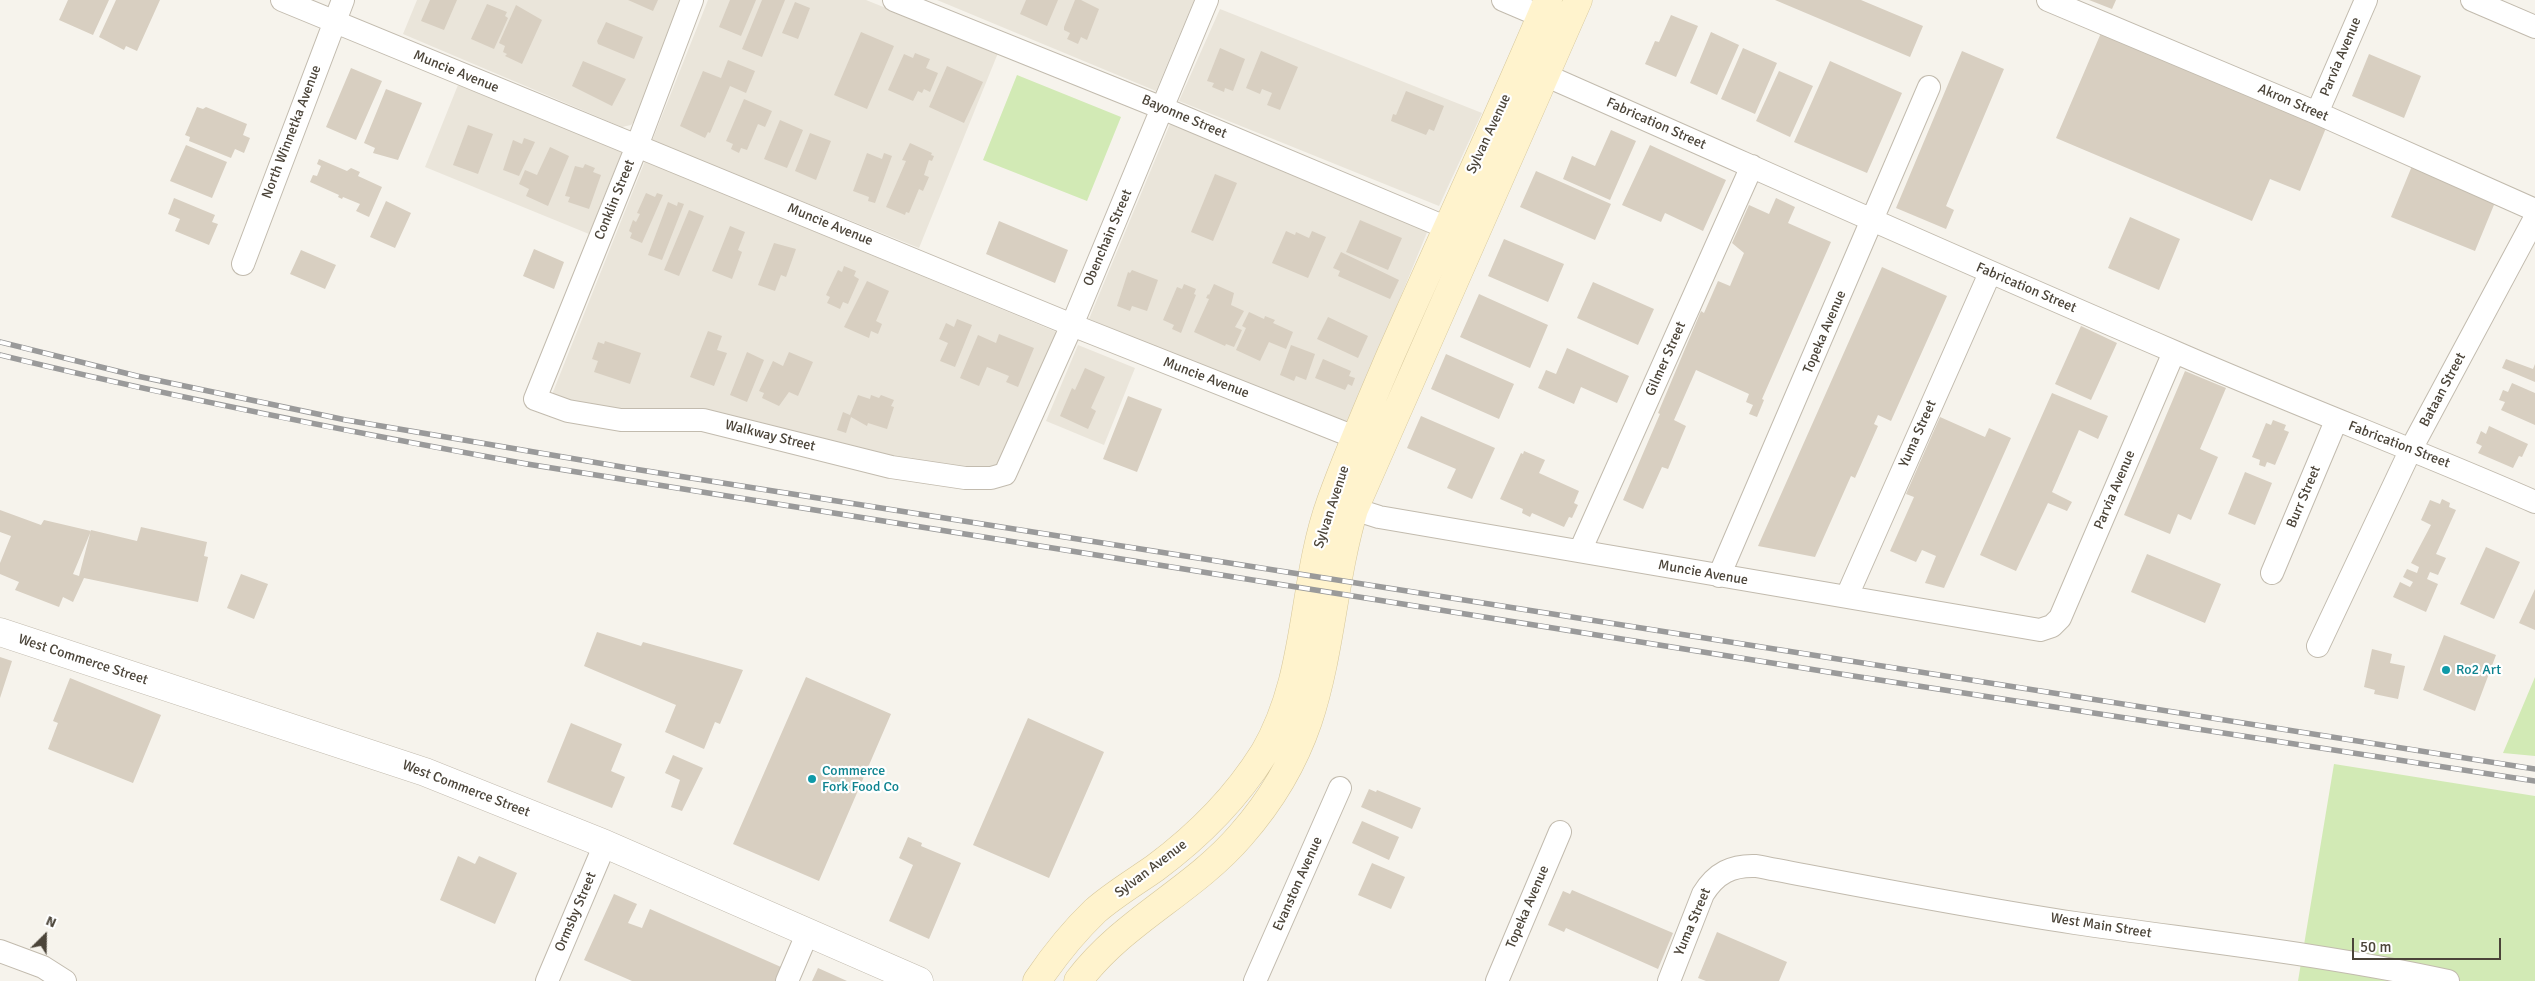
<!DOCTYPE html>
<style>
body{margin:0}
#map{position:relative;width:2535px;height:981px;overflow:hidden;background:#f6f3ec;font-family:Signika,sans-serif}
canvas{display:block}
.north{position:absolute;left:20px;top:911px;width:50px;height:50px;-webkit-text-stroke:4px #fff;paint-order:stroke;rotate:23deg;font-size:14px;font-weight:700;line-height:20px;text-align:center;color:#4b4439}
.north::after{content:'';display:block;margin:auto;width:18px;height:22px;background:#4b4439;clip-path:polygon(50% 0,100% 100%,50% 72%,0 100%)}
.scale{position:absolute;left:2352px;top:938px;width:149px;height:22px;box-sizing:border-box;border:2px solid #4b4439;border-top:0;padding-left:6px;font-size:15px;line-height:18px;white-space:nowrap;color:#4b4439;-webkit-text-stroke:4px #fff;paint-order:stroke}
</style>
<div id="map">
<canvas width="2535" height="981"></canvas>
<div class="north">N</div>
<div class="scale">50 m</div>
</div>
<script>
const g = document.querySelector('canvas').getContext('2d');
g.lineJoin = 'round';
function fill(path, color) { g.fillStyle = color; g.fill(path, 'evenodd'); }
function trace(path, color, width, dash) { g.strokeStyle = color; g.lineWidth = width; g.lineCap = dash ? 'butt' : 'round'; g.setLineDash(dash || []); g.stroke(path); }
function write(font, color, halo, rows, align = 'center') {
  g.font = font + ' Signika,sans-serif'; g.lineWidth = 4.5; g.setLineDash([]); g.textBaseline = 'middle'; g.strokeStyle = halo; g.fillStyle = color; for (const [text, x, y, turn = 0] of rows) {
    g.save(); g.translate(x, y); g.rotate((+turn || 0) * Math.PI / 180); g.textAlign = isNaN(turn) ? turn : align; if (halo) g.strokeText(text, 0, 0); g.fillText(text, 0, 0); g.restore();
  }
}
const residential = new Path2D(`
 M417,0H684L636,119L631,125L622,127L403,34Z
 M708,0H866L998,53L919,248L652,141Z
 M937,0H1194L1156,91Z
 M1220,9L1482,113L1439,206L1179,101Z
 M458,85L622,152L589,234L425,167Z
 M1170,124L1428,230L1348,425L1089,319Z
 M645,161L1059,333L998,474L551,397Z
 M1078,345L1135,368L1104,445L1046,421Z`);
const green = new Path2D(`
 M1017,75L1121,117L1087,201L983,160Z
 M2535,677V756L2503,753Z
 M2334,764L2535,796V981H2298Z`);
const building = new Path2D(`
 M68,0H109L93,35L59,20Z
 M116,0H160L137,51L126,46L124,50L99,37Z
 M430,0H457L444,30L421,21Z
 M628,0H658L653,11Z
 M730,0H756L741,36L719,27Z
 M762,0H785L762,57L742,49Z
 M1026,0H1058L1047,26L1020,14Z
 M1075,0H1081L1099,9L1087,40L1081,37L1078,44L1067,39L1070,33L1064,30V27Z
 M1775,0H1861L1923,26L1910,57Z
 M2089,0H2116L2112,9Z
 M795,2L810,8L798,39L782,33Z
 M487,4L507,12L505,16L508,18L494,49L471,39Z
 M516,5L542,20L522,64L505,56L507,54L503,52L505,46L499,43Z
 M1671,15L1698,26L1676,77L1645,64L1655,41L1659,42Z
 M606,22L643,37L634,59L598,44L597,41Z
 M861,32L894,46L867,109L834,95Z
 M1711,32L1739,45L1717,95L1690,83Z
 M2101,33L2326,128L2300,191L2270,179L2252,221L2056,138Z
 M1220,48L1245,59L1233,91L1225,88L1224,92L1212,87L1214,83L1207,81Z
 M1743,48L1777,63L1755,114L1721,99Z
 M1261,51L1298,67L1280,110L1267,105L1272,93L1262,89L1260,94L1246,88Z
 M1962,51L2004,69L1946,206L1954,210L1946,229L1896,208Z
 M915,53L930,59L926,68L938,73L930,92L924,89L922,93L918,91L913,101L888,90L904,54L913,58Z
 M2369,54L2421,76L2404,118L2352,96Z
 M728,60L755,71L746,93L730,86L710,133L708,132L705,138L680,126L703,71L721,78Z
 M583,61L626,79L612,106L572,86Z
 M1830,61L1902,93L1867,173L1794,142Z
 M947,66L983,82L964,123L929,107Z
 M351,68L382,81L356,140L326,127Z
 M1779,71L1813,86L1790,137L1756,121Z
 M386,89L422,103L398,160L373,153L375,148L364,143Z
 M1406,91L1444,106L1434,131L1429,129L1426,135L1391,121L1393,114L1396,115Z
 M744,99L772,111L765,127L758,124L747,150L741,148L739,153L731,149L733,144L726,141Z
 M197,107L203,109L206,107L247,124L243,135L250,138L244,153L235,149L231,158L189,141L190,137L185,135Z
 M780,120L803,130L787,168L764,159Z
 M468,125L493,134L478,174L453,165Z
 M1611,130L1636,141L1610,200L1563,179L1572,156L1595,166Z
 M810,133L831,141L816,180L795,171Z
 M524,138L535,142L519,176L503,170L513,140L522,144Z
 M910,143L932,153L931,155L934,156L932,161L929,160L924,175L929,177L923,191L919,189L909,213L906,212L905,215L886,207L906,161L902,160Z
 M186,145L227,162L212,198L170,181Z
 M1650,145L1726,180L1703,231L1665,213L1661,222L1622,205Z
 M550,147L569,156L548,206L526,196L529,189L519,184L525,170L537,175Z
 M867,153L882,159L884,153L892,156L875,203L868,201L869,197L853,191Z
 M319,159L347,171L351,168L360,172L358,176L382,187L369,217L356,211L360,204L343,197L342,199L338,197L339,195L310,182L313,175L317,176L321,166L317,164Z
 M585,164L595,168L593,172L601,175L589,209L568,202L570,197L565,196L575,166L583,168Z
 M2412,166L2496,200L2475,251L2391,217Z
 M1536,171L1611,204L1595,240L1520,207Z
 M1215,174L1237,183L1213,241L1191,232Z
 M646,193L655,197L657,193L663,195L642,243L630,238L632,233L629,231L633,220L636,222L640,214L637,213Z
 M174,198L215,215L212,222L218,224L209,245L175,231L180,219L168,214Z
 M1776,198L1795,207L1788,223L1831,242L1762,399L1764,400L1757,417L1749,414L1753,405L1746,402L1749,394L1696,370L1674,420L1686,426L1668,469L1662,467L1643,509L1623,500L1660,414L1658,413L1701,311L1704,313L1718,281L1730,286L1744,253L1732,243L1749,205L1769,214Z
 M386,201L411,213L395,248L370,237Z
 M668,202L677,206L678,202L684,204L662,260L648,255Z
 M689,210L704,216L679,276L664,270Z
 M2130,217L2180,239L2159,290L2108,268Z
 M1360,220L1402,238L1388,270L1346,252Z
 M999,221L1068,250L1055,283L986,254Z
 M730,226L745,232L738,250L742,252L732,279L712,271Z
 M1286,231L1295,235L1296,232L1309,238L1312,231L1326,237L1308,278L1272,263Z
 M1504,239L1564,264L1548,302L1488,276Z
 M774,243L796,249L786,277L781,275L775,291L758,285Z
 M534,249L564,262L554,289L523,276Z
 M301,250L336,265L325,289L290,274Z
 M1341,252L1399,280L1390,299L1338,276L1340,271L1333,268Z
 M844,266L856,271L854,276L859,279L848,304L843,302L840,309L827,303L830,297L826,295L838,270L842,272Z
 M1882,267L1947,296L1891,421L1878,415L1874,424L1878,426L1855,478L1851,476L1815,557L1758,546Z
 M1132,270L1158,280L1147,311L1132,306L1130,311L1117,306L1128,272L1130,273Z
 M867,281L889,291L876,321L882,324L878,334L871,331L869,338L844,327Z
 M1593,282L1654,309L1638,345L1577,318Z
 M1184,284L1196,289L1194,294L1196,295L1181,333L1172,329L1174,325L1163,320L1177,287L1182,289Z
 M1214,284L1234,293L1231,305L1244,311L1235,327L1242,330L1234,347L1226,344L1225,346L1194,332L1209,299L1206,298L1208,294L1209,295Z
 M1479,294L1548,325L1530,368L1460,337Z
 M1249,312L1264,319L1265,316L1275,320L1273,323L1293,332L1286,349L1269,342L1260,361L1236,350L1246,328L1242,326Z
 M1328,317L1368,336L1358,358L1317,339Z
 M957,319L972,325L955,367L940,361L948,343L939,339L946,323L954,327Z
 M2081,326L2117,343L2091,400L2055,384Z
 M708,331L722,336L717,350L727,353L714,386L690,377Z
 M999,334L1034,348L1018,387L1006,382L1009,376L987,367L979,386L960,378L978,335L996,343Z
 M605,341L641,353L630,384L594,372L598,361L592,359L598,342L604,344Z
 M1291,345L1315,354L1306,380L1296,376L1294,381L1280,375Z
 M1567,348L1629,376L1617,403L1581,387L1574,404L1538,388L1546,370L1556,374Z
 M747,352L764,360L747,402L730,395Z
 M789,352L813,362L798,396L789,392L779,406L762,398L764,393L759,391L773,361L783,366Z
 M1446,354L1514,384L1499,419L1431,389Z
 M1323,359L1351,371L1349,376L1355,378L1352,386L1348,384L1345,390L1315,378Z
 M2506,359L2533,369L2535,364V382L2502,368Z
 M1085,368L1105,377L1091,408L1096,411L1088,429L1060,416L1072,388L1075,390Z
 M2185,371L2226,388L2200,449L2218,457L2191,520L2178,514L2170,534L2124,515Z
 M2512,383L2535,393V425L2501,410L2505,402L2499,400L2503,390L2508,392Z
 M2052,393L2108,416L2098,439L2079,430L2052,492L2072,502L2067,511L2048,503L2016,571L1980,555Z
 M858,395L870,399L871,395L879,398L881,395L894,400L891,406L894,407L887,429L868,423L867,426L851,417L846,433L837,430L843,412L850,415Z
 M1128,396L1162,409L1137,472L1103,459Z
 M1421,416L1495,448L1472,499L1447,488L1456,469L1407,448Z
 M1940,417L1985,437L1989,428L2011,438L1944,588L1925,583L1936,556L1922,550L1916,562L1890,551L1914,497L1906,494Z
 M2273,420L2286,425L2284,430L2289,432L2275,465L2267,462L2265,467L2259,465L2260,460L2252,457L2266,423L2271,425Z
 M2489,426L2528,444L2522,457L2519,456L2513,468L2478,453L2482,446L2476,443L2481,431L2486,434Z
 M1524,451L1545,460L1539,473L1579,491L1574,503L1578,505L1572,518L1569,517L1564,527L1532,513L1530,517L1522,513L1523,509L1500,499L1521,453L1523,454Z
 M2245,472L2272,483L2255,525L2228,514Z
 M2442,499L2450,503L2449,507L2456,510L2436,554L2446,558L2438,575L2430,572L2427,579L2438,584L2426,612L2393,597L2400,582L2410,587L2413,582L2403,577L2407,569L2417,573L2419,567L2411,563L2431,525L2421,520L2430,500L2440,504Z
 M0,510L41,525L44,520L91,531L73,574L79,576L91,530L137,541L141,527L207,542L204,556L208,557L198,602L84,578L73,602L63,597L59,607L15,590L19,582L0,574V563L11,536L0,532Z
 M2486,547L2520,562L2494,619L2460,604Z
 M2147,554L2221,584L2205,623L2131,592Z
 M241,574L268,584L254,619L227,608Z
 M2535,589V630L2519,623Z
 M597,632L641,646L643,642L743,670L720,724L715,722L704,749L665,732L676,705L584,666Z
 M2444,635L2496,655L2475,711L2423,690Z
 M2372,649L2392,654L2390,663L2405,666L2398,699L2374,694L2375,690L2364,687Z
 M0,657L12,661L0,698Z
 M806,677L891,714L819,881L733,844Z
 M70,678L161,715L133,783L48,749L58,723L53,721Z
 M1028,718L1104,752L1049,878L973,845Z
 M571,723L622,744L611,771L625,777L612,808L547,782Z
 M673,755L703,768L682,811L671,807L680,780L665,773Z
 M1369,789L1376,792L1377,790L1421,808L1412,829L1361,807Z
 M1362,821L1399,837L1389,860L1352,843Z
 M908,837L922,843L921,846L961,863L929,939L889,921L913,865L899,858Z
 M458,856L475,864L479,856L517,873L495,924L440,900Z
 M1372,863L1405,877L1391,909L1358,895Z
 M1572,890L1673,933L1658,969L1566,928L1564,932L1548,925L1563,891L1570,894Z
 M614,894L637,904L628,923L642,928L650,909L781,967L775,981H632L584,960Z
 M1717,932L1787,962L1779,981H1706L1698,978Z
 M818,968L847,981H812Z`);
const minor = new Path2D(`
 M282,0L1072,325L1372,444
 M692,0L637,146L535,399L568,411L621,420H703L891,467L965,478H991L1005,474L1072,325L1207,0
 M894,0L1162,108L1464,235
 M1503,0L1557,23
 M2048,0L2317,113L2535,210
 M2472,0L2535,27
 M1531,69C1745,163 1959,260 2175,352C2294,404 2416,450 2535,502
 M2317,113L2366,0
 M243,264L343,0
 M1354,509L1379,517L2040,630L2052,626L2060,618L2174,352
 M1580,551L1752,166
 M2272,573L2336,421
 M1719,576L1929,87
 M1847,596L1990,273
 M2318,646L2411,449L2535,218
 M0,951L43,967L65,981
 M547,981L605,844
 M787,981L808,932
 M1255,981L1340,788
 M1497,981L1560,832
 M1669,981L1703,894C1716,873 1732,865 1756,866C1862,886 1968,907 2075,923C2199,941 2325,954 2448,981`);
const tertiary = new Path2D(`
 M0,632L425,772L605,844L919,981`);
const secondary = new Path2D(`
 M1037,981C1054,956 1073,932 1095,911C1113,895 1135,882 1155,868C1198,836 1236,798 1264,753C1310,675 1301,584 1331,501C1349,451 1370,403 1391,354C1443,236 1498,119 1548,0
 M1078,981C1124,920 1192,892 1241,835C1270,802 1294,762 1308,721C1331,652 1333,579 1354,509L1578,0`);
const rail = new Path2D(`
 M0,342L137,376L346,420L634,469L2535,769
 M0,355C175,398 350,432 527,464L1847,675L2535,781`);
const markers = [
 [2446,670,5,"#0f9aa8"],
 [812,779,5,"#0f9aa8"]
];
const streetNames = [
 ["Parvia Avenue",2341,57,-67],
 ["Muncie Avenue",456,72,22],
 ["Akron Street",2293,103,23],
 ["Bayonne Street",1184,117,23],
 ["Fabrication Street",1656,124,24],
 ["North Winnetka Avenue",292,132,-69],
 ["Sylvan Avenue",1489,134,-65],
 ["Conklin Street",615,200,-68],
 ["Muncie Avenue",830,225,22],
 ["Obenchain Street",1108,238,-67],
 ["Fabrication Street",2026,288,23],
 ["Topeka Avenue",1825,332,-67],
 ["Gilmer Street",1666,359,-66],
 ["Muncie Avenue",1206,378,21],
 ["Bataan Street",2443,390,-62],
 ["Yuma Street",1918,434,-66],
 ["Walkway Street",770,436,14],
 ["Fabrication Street",2399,445,21],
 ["Parvia Avenue",2115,490,-67],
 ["Burr Street",2304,497,-67],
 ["Sylvan Avenue",1332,507,-72],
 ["Muncie Avenue",1703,573,10],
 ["West Commerce Street",83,660,18],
 ["West Commerce Street",466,789,21],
 ["Sylvan Avenue",1151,869,-37],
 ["Evanston Avenue",1298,884,-66],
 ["Topeka Avenue",1528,907,-67],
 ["Ormsby Street",576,912,-67],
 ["Yuma Street",1693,922,-67],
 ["West Main Street",2101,926,9]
];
const cultureNames = [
 ["Ro2 Art",2456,670],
 ["Commerce",822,771],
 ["Fork Food Co",822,787]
];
fill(residential, '#eae5da');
fill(green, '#d2eab5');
fill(building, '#d8cfc1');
trace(minor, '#c2bbae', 24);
trace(tertiary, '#c2bbae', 29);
trace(secondary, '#d6c79b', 29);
trace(minor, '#fff', 22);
trace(tertiary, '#fff', 28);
trace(secondary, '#fff3cd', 28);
trace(rail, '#9a9a9a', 5.5);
trace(rail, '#fff', 4, [11]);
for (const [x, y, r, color] of markers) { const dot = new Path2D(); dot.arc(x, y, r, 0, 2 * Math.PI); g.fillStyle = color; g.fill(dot); trace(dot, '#fff', 2); }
write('14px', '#4b4439', '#fff', streetNames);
write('14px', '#0d838f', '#fff', cultureNames, 'left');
</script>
